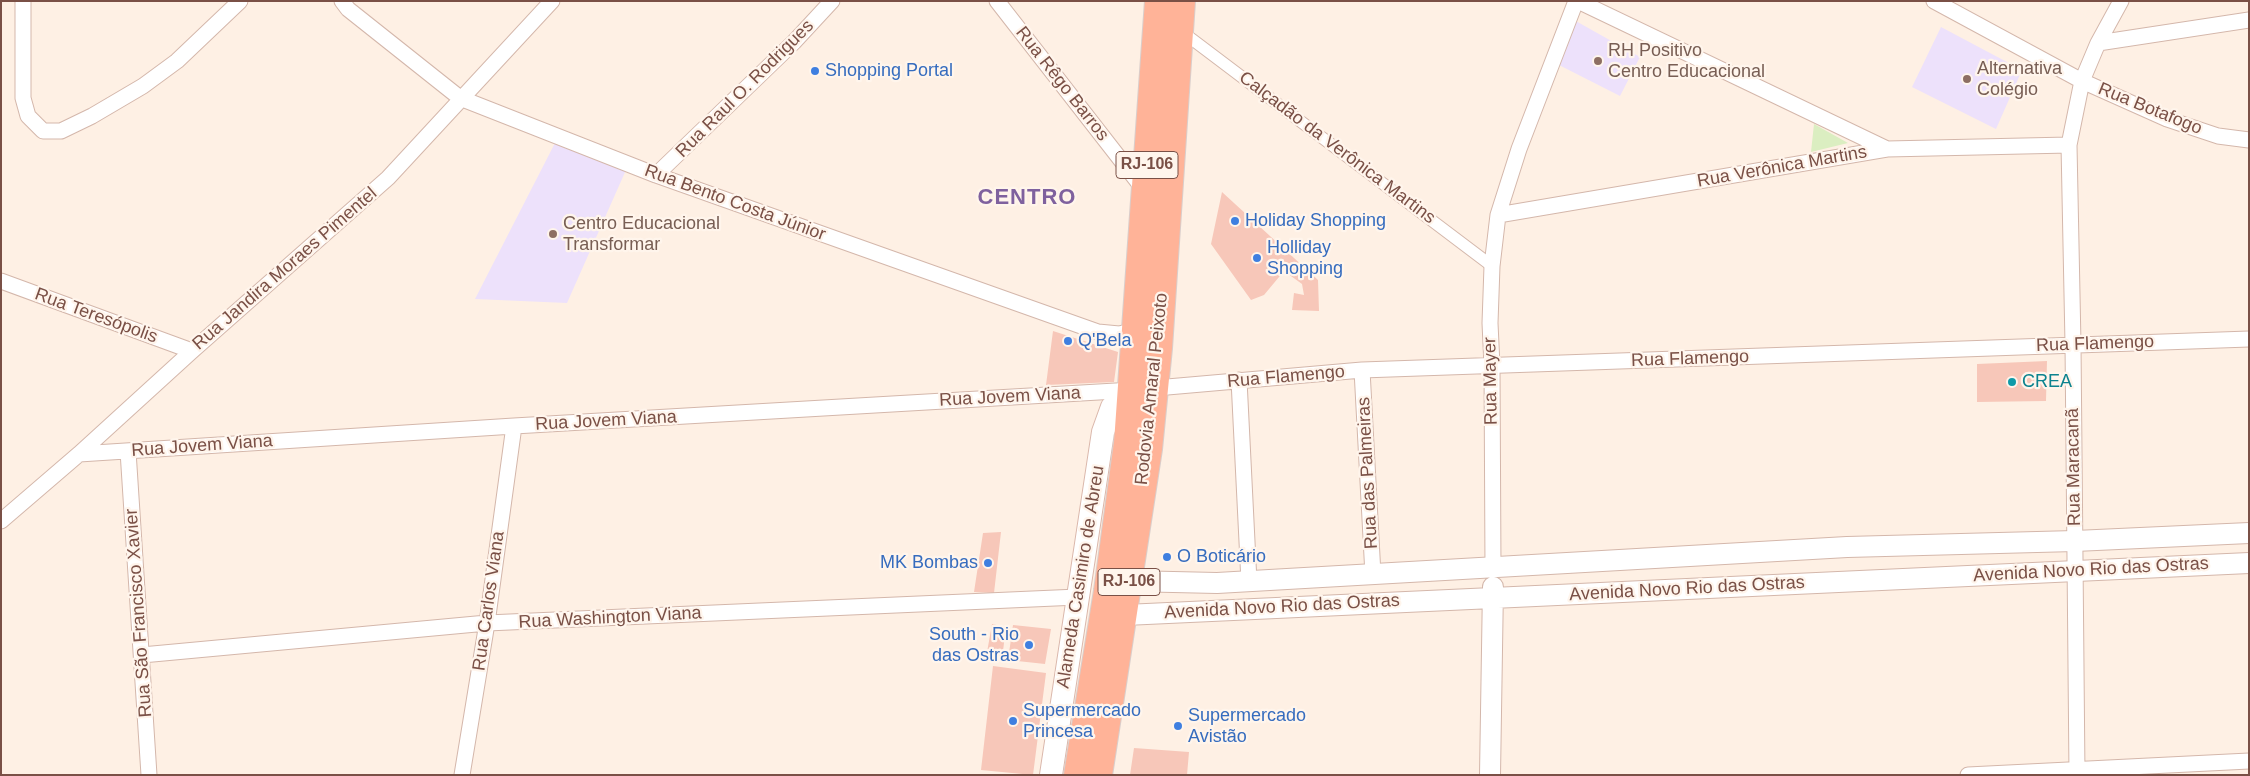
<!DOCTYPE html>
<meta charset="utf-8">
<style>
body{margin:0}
#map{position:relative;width:2250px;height:776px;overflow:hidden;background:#fef0e4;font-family:Arial,sans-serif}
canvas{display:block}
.frame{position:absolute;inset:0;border:2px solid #7a5046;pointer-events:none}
</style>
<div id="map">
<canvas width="2250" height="776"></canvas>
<div class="frame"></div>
</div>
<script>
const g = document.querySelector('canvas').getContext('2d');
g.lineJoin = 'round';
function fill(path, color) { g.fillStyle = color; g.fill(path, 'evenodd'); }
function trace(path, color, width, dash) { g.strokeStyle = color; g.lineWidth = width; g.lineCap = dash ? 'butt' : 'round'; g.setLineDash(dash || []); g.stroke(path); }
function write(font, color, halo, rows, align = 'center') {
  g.font = font + ' Arial,sans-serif'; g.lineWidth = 4.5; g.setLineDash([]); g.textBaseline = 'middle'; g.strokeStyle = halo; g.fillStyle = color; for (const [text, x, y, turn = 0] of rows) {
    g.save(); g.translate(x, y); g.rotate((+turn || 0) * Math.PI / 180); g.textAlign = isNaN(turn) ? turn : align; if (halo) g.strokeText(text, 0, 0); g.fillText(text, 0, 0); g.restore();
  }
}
const education = new Path2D(`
 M1574,20L1640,57L1620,96L1557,64Z
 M1941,27L2022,70L1996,129L1912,87Z
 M555,143L626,170L567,303L475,299Z`);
const green = new Path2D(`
 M1814,124L1848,143L1811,152Z`);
const building = new Path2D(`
 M1222,192L1318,280L1319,311L1292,310L1294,293L1304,295L1302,284L1284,271L1264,295L1251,300L1211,244Z
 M1053,331L1118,352L1114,382L1046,385Z
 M2047,361L2046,401L1977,402V364Z
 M1001,532L994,593L974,592L983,533Z
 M992,624L1006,627L1002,659L986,658Z
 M1013,625L1051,629L1045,664L1008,660Z
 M993,666L1046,673L1033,775L981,770Z
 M1134,748L1189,752L1187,775H1130Z`);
const pedestrian = new Path2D(`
 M1181,31L1492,266`);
const minor = new Path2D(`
 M23,1V98L28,116L43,131H61L92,116L143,86L177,61L240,1
 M342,1L348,9L460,98L656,175L1098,332L1119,334L1141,329
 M997,1L1145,191
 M1578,1L1887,149
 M1934,1L2082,81L2167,119L2218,136L2249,140
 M2098,43L2249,20
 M656,175L794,42L832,1
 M1498,215L1887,149L2069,145
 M1,281L192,351
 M1362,370L1373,575
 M1239,380L1249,582
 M128,451L149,775
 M79,454L514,426L1133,390L1362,370L2249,339
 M1,521L79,454L192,351L388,178L552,1
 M1493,569L1492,366L1490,323L1492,266L1498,215L1519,149L1576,1
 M142,655L487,623L1078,597
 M462,775L487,623L514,426
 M1968,775L2249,761
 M2077,775L2073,344L2069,145L2082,81L2098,43L2121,1`);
const tertiary = new Path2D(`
 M1129,581L1217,583L1847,547L2075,541L2249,533
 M1125,615L2249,563
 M1490,775L1493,587`);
const secondary = new Path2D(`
 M1051,775L1103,432L1112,407L1133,390`);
const trunk = new Path2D(`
 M1077,775L1107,591L1127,443L1158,1
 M1099,775L1149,449L1159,348L1182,1`);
const markers = [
 [1598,61,5,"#8d6e63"],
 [815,71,5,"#3f7fe0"],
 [1967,79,5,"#8d6e63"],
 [1235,221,5,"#3f7fe0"],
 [553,234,5,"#8d6e63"],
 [1257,258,5,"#3f7fe0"],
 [1068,341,5,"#3f7fe0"],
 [2012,382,5,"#0f9aa8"],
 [1167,557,5,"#3f7fe0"],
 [988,563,5,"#3f7fe0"],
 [1029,645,5,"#3f7fe0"],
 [1013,721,5,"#3f7fe0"],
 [1178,726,5,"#3f7fe0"]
];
const shields = [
 [1147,165,62],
 [1129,582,62]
];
const shieldNames = [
 ["RJ-106",1147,165],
 ["RJ-106",1129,582]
];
const educationNames = [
 ["RH Positivo",1608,51],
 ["Centro Educacional",1608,72],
 ["Alternativa",1977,69],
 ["Colégio",1977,90],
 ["Centro Educacional",563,224],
 ["Transformar",563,245]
];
const shopNames = [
 ["Shopping Portal",825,71],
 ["Holiday Shopping",1245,221],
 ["Holliday",1267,248],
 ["Shopping",1267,269],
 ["Q'Bela",1078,341],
 ["O Boticário",1177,557],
 ["MK Bombas",978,563,"right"],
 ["South - Rio",1019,635,"right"],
 ["das Ostras",1019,656,"right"],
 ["Supermercado",1023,711],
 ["Princesa",1023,732],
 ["Supermercado",1188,716],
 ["Avistão",1188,737]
];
const streetNames = [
 ["Rua Rêgo Barros",1062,84,52],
 ["Rua Raul O. Rodrigues",745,89,-45],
 ["Rua Botafogo",2150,109,22],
 ["Calçadão da Verônica Martins",1337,148,37],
 ["Rua Verônica Martins",1782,167,-10],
 ["Rua Bento Costa Júnior",735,203,20],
 ["Rua Jandira Moraes Pimentel",285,269,-41],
 ["Rua Teresópolis",96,316,20],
 ["Rua Flamengo",2095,344,-2],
 ["Rua Flamengo",1690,359,-2],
 ["Rua Flamengo",1286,377,-5],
 ["Rua Mayer",1491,381,-91],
 ["Rodovia Amaral Peixoto",1152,389,-84],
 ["Rua Jovem Viana",1010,397,-3],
 ["Rua Jovem Viana",606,421,-3],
 ["Rua Jovem Viana",202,446,-4],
 ["Rua Maracanã",2074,467,-91],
 ["Rua das Palmeiras",1368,473,-93],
 ["Avenida Novo Rio das Ostras",2091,570,-3],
 ["Alameda Casimiro de Abreu",1081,577,-81],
 ["Avenida Novo Rio das Ostras",1687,589,-3],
 ["Rua Carlos Viana",489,601,-82],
 ["Avenida Novo Rio das Ostras",1282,607,-3],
 ["Rua São Francisco Xavier",139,613,-94],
 ["Rua Washington Viana",610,618,-3]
];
const cultureNames = [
 ["CREA",2022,382]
];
const districtNames = [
 ["CENTRO",1027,198]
];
fill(education, '#ede1fb');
fill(green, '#dbeec1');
fill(building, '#f7c7b9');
trace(pedestrian, '#d4b7ab', 13);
trace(minor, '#d4b7ab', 17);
trace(tertiary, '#d4b7ab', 22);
trace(secondary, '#dab7ab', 24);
trace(trunk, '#dacecb', 28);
trace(pedestrian, '#fff', 11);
trace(minor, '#fff', 15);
trace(tertiary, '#fff', 20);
trace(secondary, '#fff', 22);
trace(trunk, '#ffb398', 26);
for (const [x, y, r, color] of markers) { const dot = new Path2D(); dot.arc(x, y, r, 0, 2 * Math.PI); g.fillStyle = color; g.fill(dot); trace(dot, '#fff5ec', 2); }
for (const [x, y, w] of shields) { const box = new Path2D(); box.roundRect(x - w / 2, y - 13.5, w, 27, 4); g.fillStyle = '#fff5ec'; g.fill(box); trace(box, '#7a5046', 1); }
write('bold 16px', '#7a5046', null, shieldNames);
write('18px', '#785e54', '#fff5ec', educationNames, 'left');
write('18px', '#366cbe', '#fff5ec', shopNames, 'left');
write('18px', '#7a5046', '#fff5ec', streetNames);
write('18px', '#0d838f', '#fff5ec', cultureNames, 'left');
g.letterSpacing = '1px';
write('bold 22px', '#7f619e', '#fff5ec', districtNames);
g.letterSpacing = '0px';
</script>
